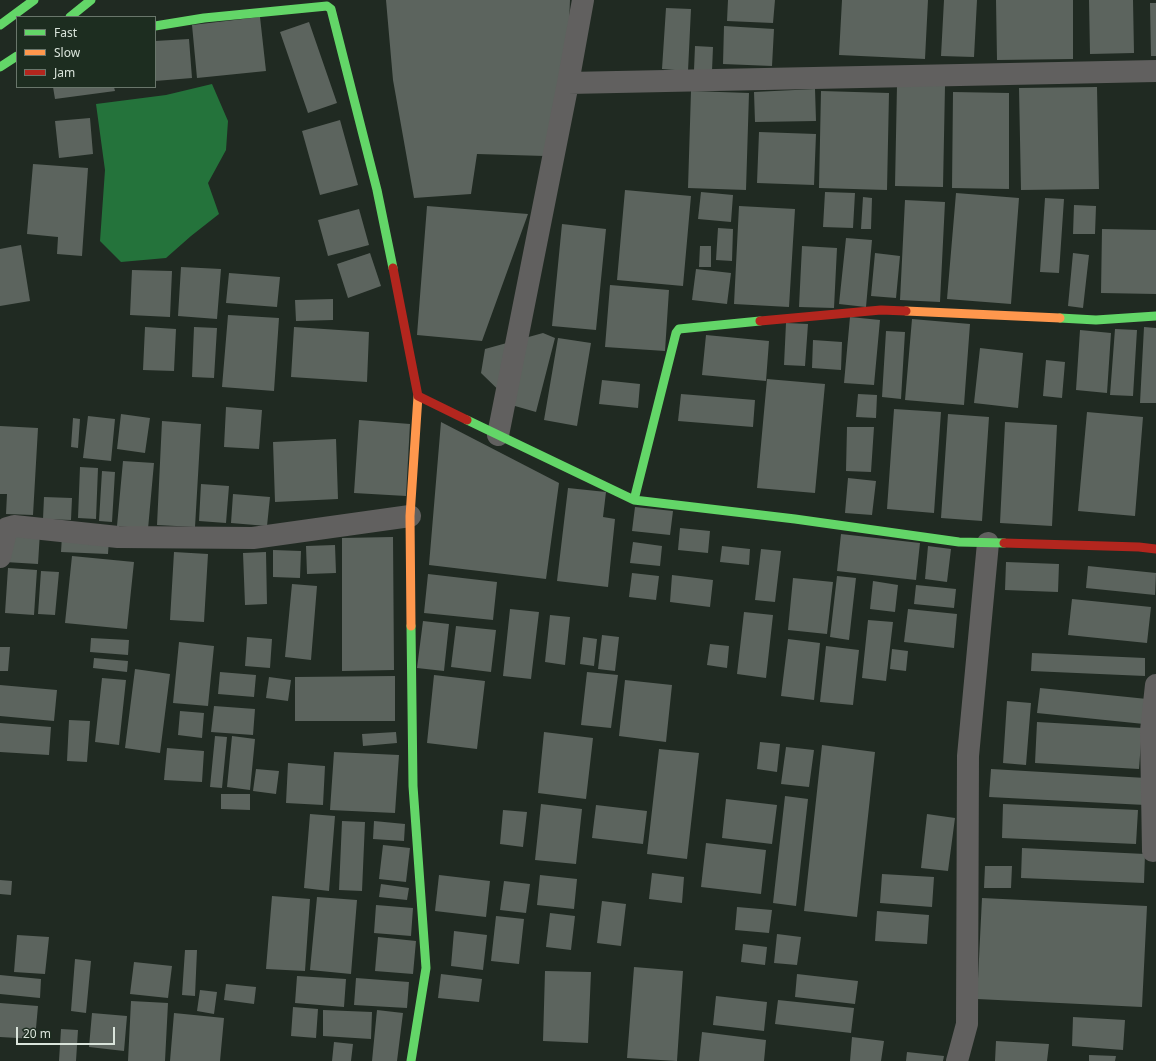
<!DOCTYPE html>
<style>
body{margin:0}
#map{position:relative;width:1156px;height:1061px;overflow:hidden;background:#202a22;font-family:"Noto Sans",sans-serif}
canvas{display:block}
.legend{position:absolute;left:16px;top:16px;width:140px;height:72px;box-sizing:border-box;background:#1d2d20;border:1px solid #69766b;margin:0;padding:5px 7px;list-style:none;font-size:12px;color:#dae4db}
.legend li{display:flex;align-items:center;gap:8px;height:20px}
.legend b{width:20px;border:1px solid #69766b}
.scale{position:absolute;left:16px;top:1027px;width:99px;height:18px;box-sizing:border-box;border:2px solid #dae4db;border-top:0;padding-left:5px;font-size:12px;line-height:14px;white-space:nowrap;color:#dae4db;-webkit-text-stroke:3px #1d2d20;paint-order:stroke}
</style>
<div id="map">
<canvas width="1156" height="1061"></canvas>
<ul class="legend">
<li><b style="height:5px;background:#63d668"></b>Fast</li>
<li><b style="height:5px;background:#ff974d"></b>Slow</li>
<li><b style="height:5px;background:#b3261e"></b>Jam</li>
</ul>
<div class="scale">20 m</div>
</div>
<script>
const g = document.querySelector('canvas').getContext('2d');
g.lineJoin = 'round';
function fill(path, color) { g.fillStyle = color; g.fill(path, 'evenodd'); }
function trace(path, color, width, dash) { g.strokeStyle = color; g.lineWidth = width; g.lineCap = dash ? 'butt' : 'round'; g.setLineDash(dash || []); g.stroke(path); }
const water = new Path2D(`
 M212,84L228,121L226,150L208,183L219,214L191,236L166,258L121,262L100,241L105,170L96,104L166,95Z`);
const building = new Path2D(`
 M386,0H570L568,49L545,156L477,154L471,194L414,198L393,80Z
 M728,0H775L773,23L727,21Z
 M842,0H928L925,59L839,55Z
 M944,0H977L974,57L941,56Z
 M996,0H1073V59L997,60Z
 M1089,0H1133L1134,53L1090,54Z
 M1150,3H1156V56H1151Z
 M666,8L691,9L688,71L662,69Z
 M260,17L266,71L197,78L192,25Z
 M309,22L337,103L308,113L280,32Z
 M724,26L774,29L772,66L723,64Z
 M189,39L192,78L155,81V41Z
 M695,46L713,47L712,71L694,70Z
 M897,85L945,86L943,187L895,186Z
 M53,87H114L115,91L55,99Z
 M1097,87L1099,189L1021,190L1019,88Z
 M815,89L816,121L755,122L754,92Z
 M691,91L749,93L746,190L688,188Z
 M821,91L889,93L887,190L819,188Z
 M953,92L1009,93V189L952,188Z
 M90,118L93,154L59,158L55,121Z
 M340,120L358,185L320,195L302,131Z
 M759,132L816,134L814,185L757,183Z
 M33,164L88,168L82,256L57,254L58,237L27,234Z
 M625,190L691,196L683,286L617,280Z
 M701,192L733,195L731,222L698,219Z
 M825,192L855,193L853,228L823,227Z
 M956,193L1019,198L1011,304L947,299Z
 M863,197L872,198L871,229H861Z
 M1045,198L1064,199L1059,273L1040,272Z
 M905,200L945,202L940,302L900,300Z
 M1074,205L1096,206L1095,234H1073Z
 M427,206L528,214L482,341L417,335Z
 M739,206L795,209L789,307L734,304Z
 M359,209L369,245L328,256L318,220Z
 M562,224L606,229L596,330L552,326Z
 M718,228L733,229L732,261L716,260Z
 M1102,229L1156,230V294L1101,293Z
 M846,238L872,240L866,307L839,304Z
 M21,245L30,301L0,306V249Z
 M700,246H711V267H699Z
 M802,246L837,248L834,308L799,307Z
 M370,253L381,286L348,298L337,264Z
 M875,253L900,256L896,298L871,296Z
 M1073,253L1089,255L1083,308L1068,306Z
 M181,267L221,269L217,319L178,316Z
 M696,269L731,273L727,304L692,300Z
 M132,270L172,271L170,317L130,315Z
 M229,273L280,277L277,307L226,303Z
 M610,285L669,290L665,351L605,347Z
 M333,299V320L296,321L295,300Z
 M228,315L279,318L274,391L222,387Z
 M850,317L880,320L874,385L844,383Z
 M912,319L970,324L964,405L905,400Z
 M786,323L808,324L805,366L784,365Z
 M145,327L176,329L174,371L143,370Z
 M194,327L217,328L214,378L192,377Z
 M294,327L369,332L367,382L291,377Z
 M1144,327L1156,328V403H1140Z
 M1115,329L1137,330L1133,396L1110,395Z
 M1080,330L1111,333L1107,393L1076,390Z
 M886,331L905,332L901,399L882,397Z
 M543,333L555,338L536,412L515,406L481,373L485,349Z
 M706,335L769,341L766,381L702,375Z
 M558,338L591,343L577,426L544,420Z
 M813,340L842,342L841,370L812,368Z
 M980,348L1023,353L1018,408L974,403Z
 M1046,360L1065,362L1062,398L1043,396Z
 M767,379L825,384L815,493L757,488Z
 M602,380L640,384L638,408L599,404Z
 M681,394L755,400L753,427L678,421Z
 M858,394L877,395L876,418L856,417Z
 M226,407L262,410L259,449L224,447Z
 M894,409L941,412L934,513L887,509Z
 M1087,412L1143,417L1135,516L1078,511Z
 M121,414L150,418L145,453L117,449Z
 M948,414L989,417L982,521L941,518Z
 M88,416L115,419L111,461L83,458Z
 M73,418L80,419L78,448L71,447Z
 M359,420L410,424L406,496L354,493Z
 M162,421L201,424L195,527L157,525Z
 M441,422L559,483L546,579L429,565Z
 M1005,422L1057,425L1052,526L1000,523Z
 M0,426L38,428L33,515L6,514L7,494H0Z
 M847,427H874L871,472L846,471Z
 M336,439L338,499L275,502L273,442Z
 M123,461L154,463L148,529L117,526Z
 M80,467L98,468L96,519L78,518Z
 M102,471L115,472L112,522L99,521Z
 M848,478L876,481L872,515L845,513Z
 M201,484L229,486L226,523L199,521Z
 M568,488L606,492L603,517L615,519L608,587L557,581Z
 M233,494L270,497L267,526L231,523Z
 M44,497L72,498L71,520L43,519Z
 M635,507L673,511L670,535L632,531Z
 M680,528L710,531L708,553L678,550Z
 M7,530L40,532L38,564L5,562Z
 M841,534L920,543L916,580L837,571Z
 M62,536L109,539L108,554L61,552Z
 M393,537L394,670L342,671V538Z
 M633,542L662,546L660,566L630,563Z
 M335,545L336,573L307,574L306,546Z
 M722,546L750,549L749,565L720,562Z
 M928,546L951,549L947,582L925,579Z
 M761,549L781,551L775,602L755,600Z
 M273,550L301,551L300,578L273,577Z
 M174,552L208,554L204,622L170,620Z
 M266,552L267,604L245,605L243,553Z
 M72,556L134,562L127,629L65,623Z
 M1006,562L1059,564L1058,592L1005,590Z
 M1088,566L1156,573L1155,595L1086,588Z
 M8,568L37,570L34,615L5,613Z
 M41,571L59,572L55,615L38,614Z
 M632,573L659,576L656,600L629,597Z
 M428,574L497,582L493,620L424,613Z
 M672,575L713,580L710,607L670,602Z
 M837,576L856,578L849,640L830,637Z
 M793,578L833,582L827,634L788,630Z
 M873,581L898,585L895,612L870,609Z
 M292,584L317,586L311,660L285,657Z
 M916,585L956,589L954,608L914,604Z
 M1072,599L1151,607L1147,643L1068,635Z
 M510,609L539,612L531,679L503,676Z
 M908,609L957,614L954,648L904,642Z
 M744,612L773,615L766,678L737,674Z
 M550,615L570,617L565,665L545,662Z
 M868,620L893,622L886,681L862,678Z
 M423,621L449,624L444,671L417,668Z
 M456,626L496,630L491,672L451,667Z
 M602,635L619,637L615,671L598,669Z
 M247,637L272,639L270,668L245,666Z
 M583,637L597,639L594,666L580,664Z
 M91,638L129,640L128,655L90,652Z
 M788,639L820,643L814,700L781,696Z
 M179,642L214,646L208,706L173,703Z
 M710,644L729,646L727,668L707,665Z
 M826,646L859,650L853,705L820,702Z
 M0,647H10L8,671H0Z
 M892,649L908,651L906,671L890,669Z
 M1032,653L1145,658V676L1031,671Z
 M94,658L128,661L127,672L93,668Z
 M135,669L170,674L160,753L125,748Z
 M220,672L256,675L254,697L218,694Z
 M587,672L618,675L611,728L581,725Z
 M434,675L485,681L477,749L427,743Z
 M395,676V721H295V677Z
 M269,677L291,680L288,701L266,698Z
 M102,678L126,680L119,745L95,742Z
 M625,680L672,685L666,742L619,736Z
 M0,685L57,690L54,721L0,716Z
 M1040,688L1147,699L1144,724L1037,713Z
 M1007,701L1031,703L1026,765L1003,763Z
 M214,706L255,709L253,735L211,732Z
 M180,711L204,713L202,738L178,735Z
 M69,720L90,721L87,762L67,761Z
 M1037,722L1142,728L1139,769L1035,763Z
 M0,723L51,727L49,755L0,752Z
 M396,732L397,743L363,746L362,734Z
 M544,732L593,738L586,799L538,793Z
 M215,736L227,737L222,788L210,787Z
 M232,736L255,739L250,790L227,787Z
 M760,742L780,744L777,772L757,769Z
 M822,745L875,752L857,917L804,911Z
 M786,747L814,750L809,787L781,784Z
 M167,748L204,751L202,782L164,780Z
 M659,749L699,753L687,859L647,854Z
 M334,752L399,755L395,813L330,810Z
 M288,763L325,766L323,805L286,803Z
 M256,769L279,771L276,794L253,791Z
 M991,769L1146,778L1145,805L989,797Z
 M221,794H250V810L221,809Z
 M785,796L808,799L796,906L773,903Z
 M726,799L777,805L772,844L722,838Z
 M541,804L582,809L576,864L535,860Z
 M1003,804L1138,810L1136,844L1002,838Z
 M596,805L647,811L643,844L592,838Z
 M503,810L527,812L523,847L500,844Z
 M310,814L335,816L329,891L304,888Z
 M927,814L955,818L948,871L921,868Z
 M342,821L365,822L362,891L339,890Z
 M374,821L405,824L404,841L373,839Z
 M706,843L766,850L761,894L701,887Z
 M383,845L410,848L406,882L379,879Z
 M1022,848L1145,854L1144,883L1021,878Z
 M985,866H1012L1011,888H984Z
 M652,873L684,877L682,903L649,899Z
 M882,874L934,877L932,907L880,903Z
 M439,875L490,881L486,917L435,911Z
 M540,875L577,879L574,909L537,905Z
 M0,880L12,881L11,895L0,894Z
 M504,881L530,884L526,913L500,910Z
 M381,884L409,888L407,900L379,897Z
 M272,896L310,899L305,971L266,969Z
 M317,897L357,900L351,974L310,970Z
 M982,898L1147,906L1142,1007L977,999Z
 M602,901L626,904L621,946L597,943Z
 M376,905L413,908L411,936L374,933Z
 M737,907L772,910L769,933L735,930Z
 M877,911L929,915L927,944L875,941Z
 M550,913L575,916L571,950L546,947Z
 M496,916L524,919L519,964L491,961Z
 M454,931L487,935L483,970L451,966Z
 M777,934L801,937L797,965L774,963Z
 M17,935L49,937L45,974L14,972Z
 M378,937L416,941L413,974L375,971Z
 M743,944L767,947L765,965L741,962Z
 M185,950H197L195,996L182,995Z
 M75,959L91,961L86,1013L71,1011Z
 M134,962L172,966L168,998L130,994Z
 M634,967L683,971L677,1061L627,1058Z
 M545,971L591,972L588,1043L543,1041Z
 M441,974L482,979L479,1002L438,998Z
 M797,974L858,981L855,1004L795,997Z
 M0,975L41,979L40,998L0,994Z
 M297,976L346,979L344,1007L295,1003Z
 M356,978L409,982L407,1008L354,1005Z
 M226,984L256,987L254,1004L224,1000Z
 M200,990L217,992L214,1014L197,1011Z
 M716,996L767,1002L764,1031L713,1025Z
 M778,1000L854,1008L851,1033L775,1024Z
 M131,1001L168,1003L165,1061H128Z
 M0,1003L38,1006L35,1039L0,1037Z
 M293,1007L318,1009L316,1038L291,1036Z
 M323,1010L372,1012L371,1039L323,1036Z
 M377,1010L403,1013L397,1061H372Z
 M92,1013L127,1016L124,1051L89,1047Z
 M174,1013L224,1018L220,1061H170Z
 M1073,1017L1125,1020L1123,1050L1072,1046Z
 M61,1029L78,1030L76,1061H59Z
 M702,1032L766,1040L764,1061H699Z
 M852,1037L884,1041L881,1061H850Z
 M996,1041L1049,1044L1047,1061H995Z
 M334,1042L353,1044L351,1061H332Z
 M907,1052L944,1056L943,1061H906Z
 M1089,1055L1116,1056L1115,1061H1089Z`);
const street = new Path2D(`
 M568,83L1156,71
 M498,435L568,83L583,0
 M0,557L7,528L14,526L118,537L253,538L410,516
 M1153,851L1151,731L1156,685
 M957,1061L967,1024L968,756L988,543`);
const fast = new Path2D(`
 M70,17L91,0
 M0,25L34,0
 M155,26L204,18L327,6L331,9L377,190L393,268
 M0,67L17,56
 M1060,318L1096,320L1156,316
 M467,420L634,500L795,519L959,542L1004,543
 M634,500L676,333L679,329L760,321
 M411,1061L426,968L413,786L411,626`);
const slow = new Path2D(`
 M906,311L1060,318
 M411,626L410,516L418,396`);
const jam = new Path2D(`
 M393,268L418,396L467,420
 M760,321L881,310L906,311
 M1004,543L1139,547L1156,549`);
fill(water, '#24733b');
fill(building, '#5c645e');
trace(street, '#61605f', 22);
trace(fast, '#63d668', 9);
trace(slow, '#ff974d', 9);
trace(jam, '#b3261e', 9);
</script>
